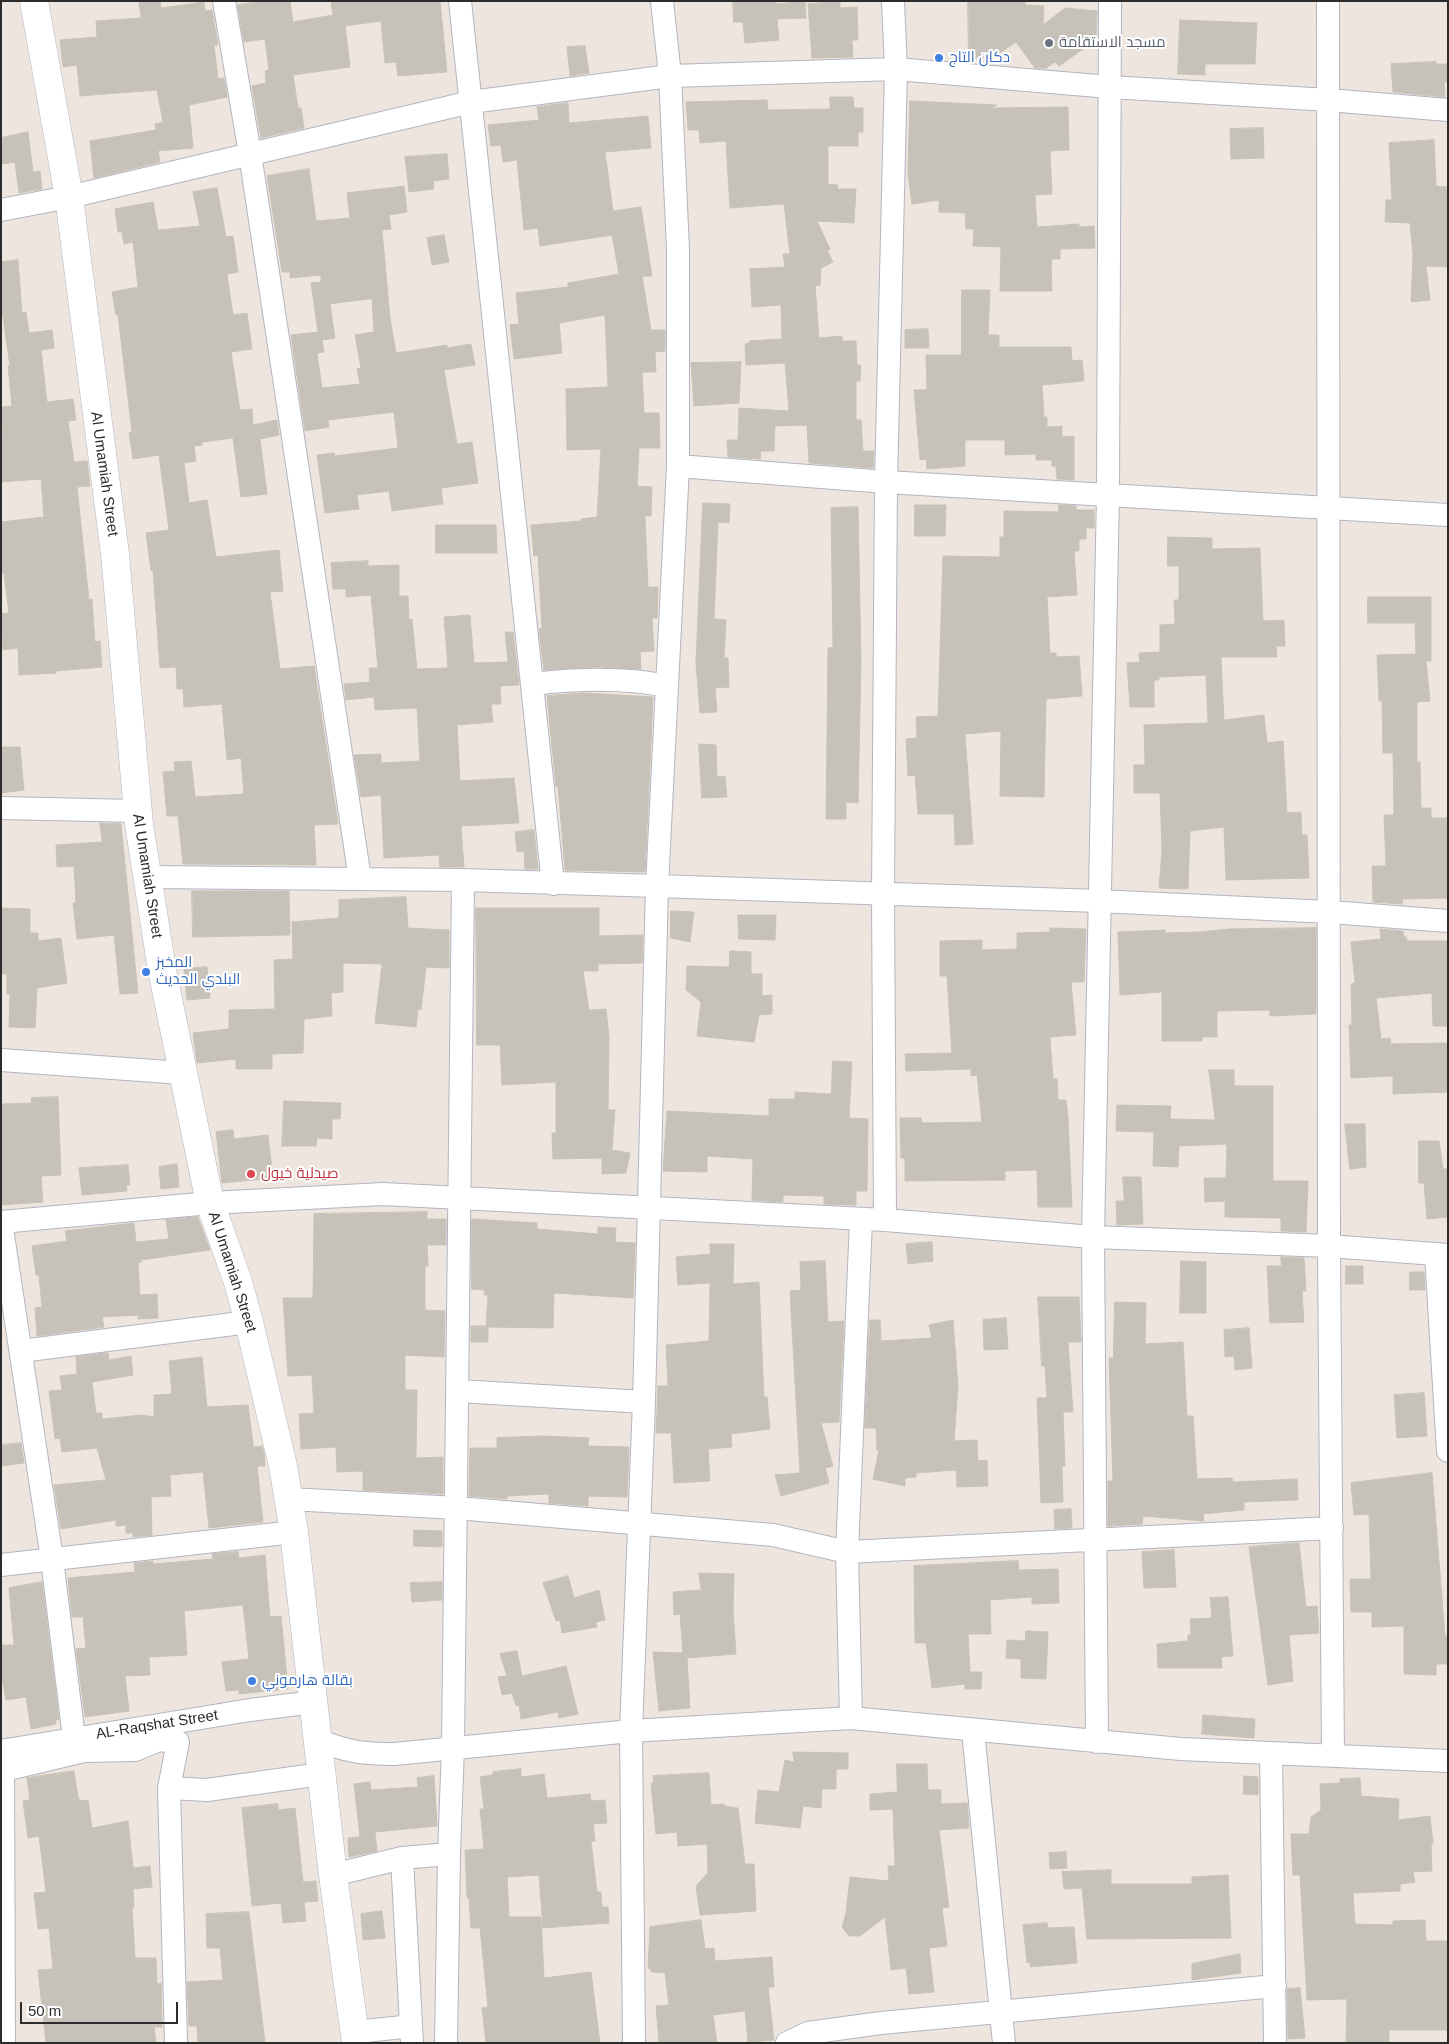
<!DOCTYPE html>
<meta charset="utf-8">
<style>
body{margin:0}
#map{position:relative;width:1449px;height:2044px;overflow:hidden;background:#eee6de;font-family:Arial,sans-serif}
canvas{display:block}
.frame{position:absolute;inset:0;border:2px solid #2c2c2c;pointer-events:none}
.scale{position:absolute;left:20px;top:2002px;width:158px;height:22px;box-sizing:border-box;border:2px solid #2c2c2c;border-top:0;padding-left:6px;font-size:15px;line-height:18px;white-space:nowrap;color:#2c2c2c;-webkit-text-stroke:4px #fff;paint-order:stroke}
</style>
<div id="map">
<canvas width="1449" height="2044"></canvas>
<div class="frame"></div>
<div class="scale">50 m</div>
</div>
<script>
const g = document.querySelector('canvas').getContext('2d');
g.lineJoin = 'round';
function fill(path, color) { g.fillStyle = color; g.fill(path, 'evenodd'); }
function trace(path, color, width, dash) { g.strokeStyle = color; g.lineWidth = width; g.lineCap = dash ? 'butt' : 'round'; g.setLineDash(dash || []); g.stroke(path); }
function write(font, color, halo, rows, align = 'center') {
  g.font = font + ' Arial,Cairo,sans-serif'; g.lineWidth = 4; g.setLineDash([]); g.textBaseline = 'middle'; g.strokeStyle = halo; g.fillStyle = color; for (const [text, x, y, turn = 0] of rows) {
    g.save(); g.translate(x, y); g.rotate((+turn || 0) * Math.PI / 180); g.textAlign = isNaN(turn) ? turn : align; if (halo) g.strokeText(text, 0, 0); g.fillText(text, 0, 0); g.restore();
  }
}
const building = new Path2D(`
 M139,1H160L161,8L204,2L205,11L212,10L218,45H214L218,79L224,78L227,97L189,105L193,148L158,151L160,162L94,178L90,141L156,130L155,124L163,122L157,90L80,96L77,65L63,67L60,40L97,37L96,21L141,18Z
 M264,1H290L293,22L333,15L331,3L339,1H440L447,72L398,76L396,62L385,63L381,21L345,26L350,67L293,75L298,108H301L304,128L261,138L252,86L266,83L265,71L269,70L265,39L244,42L238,7V5Z
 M733,1H776V4L805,1L806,18L777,19L779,40L745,43L743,22H734Z
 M968,1H1025V5L1044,6L1043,25L1065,8L1097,11L1096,40L1059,66L1055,62L1046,68H1035L1016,42L994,57L969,58Z
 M840,2V8L857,7L858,40H852L853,57L812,58L808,4Z
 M1180,20L1257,23L1255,64H1205V75L1178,74Z
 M585,46L589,73L570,76L567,47Z
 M1436,62V64H1448V82H1444L1445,97L1393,92L1391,64Z
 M830,97H853L854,108H863V132H858V146H828V184L838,185L837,189H856L854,223L817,221L830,249L827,250L833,262L821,268L820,286L815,285L819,338L842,336V341H856L857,365H861L860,381H856V420H861L863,451H874L873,468L809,463L807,425L775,426L774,451H761L760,459L728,457L727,440H738L739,408L789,411L785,363L746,365L745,344L750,343L749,341L782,339L781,305L752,307L750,269L785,267L783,254H790L784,204L730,208L726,141L700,143L699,130H688L686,102L767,100L768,110L830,109Z
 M910,101L997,105L992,108L1068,107L1069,150L1050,151L1052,194L1035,195L1037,227L1079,224V227L1094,226L1095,248L1060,249V259H1052L1051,267L1052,291H1000L1001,247L973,246L974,229H966L965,213L939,212V200L912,204L908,174Z
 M568,103L569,123L648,116L651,148L605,152L613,211L641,207L652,276H642L651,330H665V351L655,352L656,372H642L644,413H659L660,448H639L637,486L652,487L651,516H645L648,587H658L657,618H652L654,651L640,652L641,669L599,667L544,670L539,629L542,628L538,555L534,556L531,525L581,521V519L597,517L601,449L567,450L566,389L608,387L605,315L559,323L562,353L514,359L510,325L519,324L516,293L568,287V283L619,274L612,235L540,246L538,228L524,230L517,160L503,162L501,145L491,146L488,125L539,120L537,107Z
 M1263,128L1264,158L1231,159L1230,129Z
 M28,132L33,172L40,171L42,189L19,193L15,162L1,164V138Z
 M1434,140L1436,186L1448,187V267L1426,266L1430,300L1411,302L1413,255L1410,223L1385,222L1386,200H1392L1389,143Z
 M447,154L449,179L433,181L434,189L409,192L405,157Z
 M309,169L316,221L350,218L347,193L404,186L407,212L389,215L391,229L382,230L390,318L396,353L447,345V348L471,344L475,365L444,370L457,444L472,442L478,483L441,488L443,504L392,511L389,491L357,495L359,509L325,513L317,455L334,453L335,456L398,448L394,412L328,420L329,427L305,431L291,335L318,332L311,283L321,282V275L290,278V272H282L267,176ZM372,299L374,332L355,335L361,368L357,369L360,384L322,388L317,353L324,352L322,340L335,338L330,304Z
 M217,188L226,237L233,236L238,272L227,274L233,315L247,313L252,349L231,352L240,410L252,409L253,425L277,420L279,435L260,439L267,494L241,497L233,438L202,442V445L194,446L196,461L184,463L189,503L207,500L216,557L279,550L283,591L270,592L280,669L314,666L338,824L314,825L316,865L183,864L178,816H167L163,772L175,771L174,762L191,761L195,797L244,794L241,758L227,760L222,704L184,707L183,689H177L176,667L160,668L153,570L151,571L146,533L169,530L159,455L133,459L129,433L132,432L118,315H116L112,292L138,287L133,242L124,244L122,232H118L115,209L153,202L158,230L200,226L193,192Z
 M444,235L449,262L432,265L427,238Z
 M18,260L22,313L26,312L29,333L52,330L54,348L41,350L47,402L73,399L76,420L68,421L74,462L87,461L90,486L77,487L89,600L92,599L95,642L100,641L102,667L56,671V673L19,675L18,648L3,650L1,614L9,613L4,573H1V522L44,517L41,479L1,482V435L3,434L1,407L12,406L8,366H10L1,303V262Z
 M962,290H990L988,335H999V347H1071L1072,361L1082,360L1084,381L1042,385L1044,417H1047V427L1062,426V437L1074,436V480L1057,479L1056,466H1052V460H1036V454L1005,455V440H965V466L927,469L926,459L920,460L914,390H927L926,355H961Z
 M928,329L929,348H905V330Z
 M741,362L739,403L694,406L691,363Z
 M703,503L730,504L729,523L718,522L714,619L726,620L724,658H728L729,687L715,688L717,712L700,713L696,663Z
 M915,505H946L945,536H915Z
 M1059,505L1076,506V510H1094V528H1086V539H1079V551H1074L1077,595L1047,597L1050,653H1056V657L1079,656L1082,696L1046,699L1044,797L1000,796L1001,731L965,734L973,844L955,845L954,814H918L915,775L908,776L906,739L917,738L916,717L938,716L943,556L1000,557V537H1004V511L1058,512Z
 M858,507L861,662L858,803L846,802V819H826L828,648L833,647L831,508Z
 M436,525H496L497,553H436Z
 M1168,537L1212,538V549L1260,548L1263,621L1284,620L1285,646H1276L1277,657H1221L1224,720L1264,715L1267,743L1283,741L1287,813L1301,812L1302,835H1307L1309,878L1226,880L1224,827L1190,831L1188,889L1159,888L1162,851L1160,793H1134V765H1145L1144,725L1208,723L1206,675L1159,677V680H1154V707H1130L1127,663L1140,662L1139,653L1160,652V625L1175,624L1174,600H1179V566H1168Z
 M368,561V566L399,565V596H408L409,620L412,619L417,669L448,668L444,617L470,615L474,663L508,662L505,632H513L519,685L500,686L501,704H491L493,722L457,725L460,781L514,778L519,823L461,826L464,867H440L439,855L384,858L381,795L361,797L354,755L381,754V763L420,761L417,708L375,710L374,697L346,700L344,684L370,682L369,668H378L371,595L346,597V589H333L331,563Z
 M1368,597H1431V661H1426L1430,701L1417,702V762H1420L1421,808H1431V818H1448V898L1402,899L1403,904L1373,902L1372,866H1386L1384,815H1394L1393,753H1383L1382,701H1379L1377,655L1416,654L1415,623H1368Z
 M583,693L653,697L645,872L565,870L558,786L556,787L547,696Z
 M699,744L716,745L717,777L725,776L727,797L702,798Z
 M1,747H20L24,790L1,793Z
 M100,823L121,824L138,993L120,994L114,935L77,939L73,903H76L74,866L57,867L56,845L102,842Z
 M534,830L538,869H525L524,851L517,852L515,832Z
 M192,891H289L290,935L193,937Z
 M406,897L408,928L449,930V968L426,967L421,1010L418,1009L416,1027L375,1023L382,964L343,963V992L331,993L332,1016L304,1019L303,1053L272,1054V1069H236V1059L197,1063L193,1033L229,1029V1010L275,1009L274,960L293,959L292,922L339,918V900Z
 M1,908L30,909V933H38V941L61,938L67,983L37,988L35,1028L9,1027L10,994H7V974H1Z
 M476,908H599V936L643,935L642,963L598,964V971H583L589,1010L606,1009L609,1037L608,1110H615L612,1150L630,1153L626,1173L602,1174V1158L553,1159L552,1133H556V1082L502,1085L500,1045H477Z
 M671,911L694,912L690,942L671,938Z
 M738,915H776L775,940L739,939Z
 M1050,928L1086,929L1084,982H1071L1076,1035L1050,1037L1053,1079H1057L1058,1100H1066L1068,1117L1072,1207H1038L1037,1170L1005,1171V1180L905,1181V1158H901L900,1118H921L922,1123L982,1122L977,1075L971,1076V1069L906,1071L905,1054L952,1053L947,976H940V941L982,940V950L1017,949V933L1050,932Z
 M1316,928V1014L1270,1016V1010L1217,1011V1037H1202V1041H1162V992L1120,995L1118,932L1165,930V933L1200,932L1228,929Z
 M1380,929L1403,931L1404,937H1406L1407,941H1448V1026H1433L1432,993L1376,998L1381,1039L1390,1038L1391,1044L1448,1043V1092L1393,1094V1076L1351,1078L1349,1025H1352L1351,984L1355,983L1351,942L1381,939Z
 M730,951L751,952V974H762V996L772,995V1014L759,1015L754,1042L697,1036L701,1002L686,990L687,966L729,967Z
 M207,967L210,998L187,1000L184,969Z
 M833,1061L852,1062L849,1118L868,1119L867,1191H856V1205L824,1204V1196L783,1195V1202L752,1200L753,1159L707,1156V1172L663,1171L667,1111L769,1116V1099H795V1092L831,1094Z
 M1209,1070H1234V1086H1273V1181H1308L1306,1232L1281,1231V1218L1225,1217V1201L1205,1202L1204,1178H1226L1227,1144L1179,1146L1178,1167L1153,1166L1154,1132L1116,1131L1117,1105L1171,1106L1170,1119L1215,1120Z
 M58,1097L61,1175L41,1176L43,1202L1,1205V1104L32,1103L31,1098Z
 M284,1101L341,1103L340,1119H332V1139L317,1138L316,1146H282Z
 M1345,1124H1365L1366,1167L1350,1169Z
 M233,1130L234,1139L268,1135L273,1178L222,1183L216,1132Z
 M1419,1141H1439L1443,1169H1448V1217L1427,1219L1424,1183H1419Z
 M177,1164L179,1187L161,1189L159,1167Z
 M128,1165L130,1185H126L127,1191L82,1195L79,1168Z
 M1123,1177H1141L1143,1224L1117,1225L1116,1201H1124Z
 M427,1212V1219H446V1245H427L428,1266H425V1310L445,1311L444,1357L405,1355V1390H417L416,1458L443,1457V1494L363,1490V1471L337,1472L336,1447L301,1449L299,1414L314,1413L312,1375L288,1376L283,1298H313L314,1214Z
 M198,1217L210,1250L141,1260L142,1262L138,1263L140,1295L157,1294L158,1318L138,1319V1315L102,1317L104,1327L37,1336L35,1308L42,1307L39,1275H36L32,1246L67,1241L65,1231L134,1223L136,1242L169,1239L166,1220Z
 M472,1219L537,1223V1229L598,1234V1227L616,1228L615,1242L635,1243L633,1298L554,1293L553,1328L488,1327V1342H471V1326H486L488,1295H484L485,1290L472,1289Z
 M932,1242L933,1261L908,1264L906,1244Z
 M710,1244H734L733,1284L759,1282L764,1397H767L770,1429L731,1434L732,1447L708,1449L710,1481L674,1483L671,1433H656L658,1386H668L666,1345L709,1341L710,1283L678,1285L676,1257L710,1254Z
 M1281,1257L1304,1258L1306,1291H1302L1304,1322L1270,1323L1267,1266H1281Z
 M825,1261L828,1322L844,1321L839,1422L821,1423L833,1466L825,1468L829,1483L781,1496L775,1475L800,1473L790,1291L801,1290L800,1262Z
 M1181,1261L1206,1262V1313H1180Z
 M1346,1266H1363V1284H1346Z
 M1410,1272H1424L1425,1290H1410Z
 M1038,1297H1079L1081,1342H1068L1073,1412H1063L1065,1466H1062L1063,1502L1041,1503L1037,1398H1047L1045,1366H1042Z
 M1115,1302L1146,1303L1145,1344L1183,1342L1187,1416H1193L1197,1479L1232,1478L1233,1482L1297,1479L1298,1500L1244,1502V1510L1203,1514L1204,1521L1143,1516L1142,1524L1108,1526V1481H1113L1109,1358H1113Z
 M1006,1318L1008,1349L984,1350L983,1320Z
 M870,1320H880L881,1341L932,1338L929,1325L953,1320L958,1386L954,1441L977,1440L978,1461L987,1460L988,1486L957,1487L956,1470L916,1473V1477L905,1478V1486L873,1479L879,1450H877L876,1428H865Z
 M1249,1328L1252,1368L1235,1370L1234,1356L1225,1357L1224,1330Z
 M108,1353L109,1360L131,1356L133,1375L92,1382L96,1413H102V1419L142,1415L154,1417V1395L172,1394L169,1361L202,1357L207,1407L248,1405L253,1444L254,1447L262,1446L264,1452L265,1466H257L263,1522L209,1528L203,1472L170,1475L171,1496L151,1497L152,1535L133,1537V1533H126V1525L116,1526V1520L61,1529L54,1485L106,1480L97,1448L62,1452L60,1438L55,1439L49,1391L62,1390L60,1376L77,1374L76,1357Z
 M1424,1393L1427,1436L1397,1438L1394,1395Z
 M543,1436L589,1438L588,1446L629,1447L627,1497L588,1496V1506L549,1503V1494L507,1496V1499L469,1496L470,1448H497V1438Z
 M21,1443L24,1463L1,1466V1445Z
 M1432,1473L1445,1636H1448V1664H1436V1675L1404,1674V1626L1372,1627V1612H1351L1350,1579H1371L1369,1514L1354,1515L1351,1483Z
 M1071,1509L1072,1528L1055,1529L1054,1510Z
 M414,1530L442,1531V1547L414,1546Z
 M1299,1543L1306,1607L1317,1606L1319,1633L1289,1635L1293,1681L1268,1685L1249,1547Z
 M1174,1550L1176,1587L1144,1588L1142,1552Z
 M238,1552L239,1558L265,1555L270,1617L281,1616L288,1689L239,1694V1690L226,1691L222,1662L249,1659L243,1605L184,1611L187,1655L149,1657L150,1675L125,1676L129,1711L85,1717L76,1649L86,1648L83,1617H72L68,1578L135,1572L134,1563L153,1561V1564L213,1559L212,1554Z
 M1018,1561L1019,1570L1058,1569L1059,1603L1032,1604V1597L990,1600L991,1634H968L970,1672H982L981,1689H965V1684L932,1688L926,1643H915L914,1566Z
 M699,1573L734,1574L733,1610L736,1654L687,1658L690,1708L659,1711L653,1652L683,1653L680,1614L674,1615L673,1592L701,1590Z
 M568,1576L574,1598L599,1590L605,1620L596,1622L597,1627L562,1633L560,1620L556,1621L543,1583Z
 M42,1582L59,1720H55L56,1724L31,1729L26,1697L6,1700L1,1672V1645H14L9,1588Z
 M442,1582V1600L412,1602L410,1583Z
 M1228,1597L1233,1656L1221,1657L1222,1668H1158L1157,1644L1188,1641V1635H1191L1190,1619L1212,1618L1210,1598Z
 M1026,1631L1048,1632L1046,1679L1021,1678V1659L1006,1658L1007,1640L1025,1641Z
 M517,1651L522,1676L566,1666L578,1714L559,1718L558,1712L521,1719L519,1705L516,1706L512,1693L502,1695L498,1677L507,1676L500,1654Z
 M1203,1715L1255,1719L1254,1738L1202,1734Z
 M793,1752L848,1753V1769H836V1789H822L821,1808L803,1806L800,1828L755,1823L758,1790L779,1792L785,1760L794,1762Z
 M897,1764H927L928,1790H941V1804L967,1803L969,1828L939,1830L949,1907L942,1908L947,1946L929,1948L934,1992L909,1994L906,1968L891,1970L885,1917L860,1936H849L842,1927L846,1913L850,1877L889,1881L888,1866H895L893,1809L870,1810V1794L897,1792Z
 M521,1769V1777L544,1774L547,1798L590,1794L591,1801L605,1800L607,1823L593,1824L595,1841H591L597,1892H601L602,1907H608L609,1923L543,1928L539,1875L507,1877L509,1917H541L544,1978L591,1972L600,2043H486L482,2008L488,2007L480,1928H471L469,1898H467L465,1850L484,1849L480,1809H484L480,1777L493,1775V1772Z
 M74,1771L78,1797L80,1801L88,1800L92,1828L128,1821L133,1868L150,1866L152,1887L133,1889L134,1907H132L135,1958H156L157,1984L161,1983L162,2027H154L156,2043H46L38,1970L53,1969L49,1928L38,1929L34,1893L46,1892L39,1836L28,1838L23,1801L30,1800L27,1778Z
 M709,1773L711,1805L724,1804V1806L738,1808L745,1864H754L756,1911L700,1915L696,1886L708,1873L707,1844L678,1846L677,1832L656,1834L651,1783H654L653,1776Z
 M434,1776L437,1826L375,1832L377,1851L349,1857L348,1838L360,1837L354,1784L370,1782L371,1790L418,1787L417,1778Z
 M1244,1776L1258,1777V1795L1244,1794Z
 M1360,1778L1361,1796L1399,1799L1398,1820L1430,1816L1433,1844H1431L1432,1871L1413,1872L1415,1882L1400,1884V1891L1353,1893L1355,1924L1393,1925V1921L1425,1920L1426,1941H1448V2030H1389V2043H1346L1347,1999L1307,2000L1300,1875H1293L1291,1834H1309L1311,1817L1321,1810L1320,1784L1340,1783V1779Z
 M278,1804V1810L295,1808L303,1882L316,1881L318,1901L304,1902L306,1921L283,1923L281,1903L252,1906L242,1808Z
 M1066,1852L1067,1868L1050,1869L1049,1853Z
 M1111,1870V1884H1192V1877L1228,1875L1231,1938L1087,1939L1082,1888L1064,1889L1062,1872Z
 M382,1911L385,1938L363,1940L361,1914Z
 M249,1912L265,2043H198L197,2026H189L187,1982L223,1980L220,1948H207L206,1914Z
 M701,1920L705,1949L714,1948L715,1961L772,1957L774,1987H768L774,2040L748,2042L745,2011L713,2015L717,2043H659L656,2006L669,2005L665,1973L651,1972V1969L648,1968L650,1927Z
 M1047,1923L1048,1928L1074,1927L1077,1963L1030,1967V1962L1027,1963L1023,1925Z
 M1240,1954L1241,1973L1192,1980V1964Z
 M1300,1988L1305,2038L1288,2039L1287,1989Z`);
const minor = new Path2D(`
 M224,1L250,154L360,879
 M460,1L553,884
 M1328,1L1329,1246L1333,1756
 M1,210L69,197L471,102L670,76L896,69L1110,87L1329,100L1448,110
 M678,466L886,482L1448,515
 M532,684C575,679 624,677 667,686
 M1,808L137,811
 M147,877L463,880L657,886L1099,901L1330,912L1448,921
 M1,1060L182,1073
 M885,1220L883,895L886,482L896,69L893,1
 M1436,1255L1448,1451
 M21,1351L249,1322
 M458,1391L644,1402
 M289,1499L457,1508L773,1535L847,1552L1332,1528
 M1,1565L294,1532
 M851,1718L847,1552L861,1220
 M973,1731L1004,2043
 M74,1738L52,1559L1,1222L210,1203L383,1194L885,1220L1093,1237L1329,1246L1448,1255
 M319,1740C346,1752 365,1754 394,1754L631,1731L851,1718L1181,1749L1448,1761
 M1097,1742L1093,1237L1108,494L1110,1
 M1,1751L250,1710L314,1702
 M1271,1753L1275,2043
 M3,1756L4,2043
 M4,1770L84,1751L135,1750L159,1740L178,1742L169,1788L207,1790L321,1774
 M169,1788L176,2043
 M402,1858L412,2043
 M333,1875L402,1858L449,1854
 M355,2032L403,2027L410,2020
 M446,2043L449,1854L453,1748L463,880
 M634,2043L631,1731L644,1402L657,886L678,466V249L670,76L662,1
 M787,2043L808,2033L881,2023L1275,1986`);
const tertiary = new Path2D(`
 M34,1L69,197L115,554L139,824L162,970L210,1203L238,1282L249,1322L283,1466L294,1532L333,1875L356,2043`);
const markers = [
 [1049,43,5,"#6b7280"],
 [939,58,5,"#3f7fe0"],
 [146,972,5,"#3f7fe0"],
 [251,1174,5,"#e0444e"],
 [252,1681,5,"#3f7fe0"]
];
const worshipNames = [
 ["مسجد الاستقامة",1059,43]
];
const shopNames = [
 ["دكان التاج",949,58],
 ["المخبز",156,963],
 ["البلدي الحديث",156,980],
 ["بقالة هارموني",262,1681]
];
const streetNames = [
 ["Al Umamiah Street",104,474,82],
 ["Al Umamiah Street",147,876,81],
 ["Al Umamiah Street",232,1272,72],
 ["AL-Raqshat Street",157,1725,-9]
];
const healthNames = [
 ["صيدلية خيول",261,1174]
];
fill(building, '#c6c1b9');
trace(building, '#cac2b7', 1);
trace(minor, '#b2b5c0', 24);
trace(tertiary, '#b2b5c0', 29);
trace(minor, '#fff', 22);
trace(tertiary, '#fff', 28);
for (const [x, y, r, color] of markers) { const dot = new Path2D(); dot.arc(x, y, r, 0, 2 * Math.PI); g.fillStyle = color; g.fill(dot); trace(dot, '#fff', 2); }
write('15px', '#5b616d', '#fff', worshipNames, 'left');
write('15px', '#366cbe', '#fff', shopNames, 'left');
write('15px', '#2c2c2c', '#fff', streetNames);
write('15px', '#be3a42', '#fff', healthNames, 'left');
</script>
